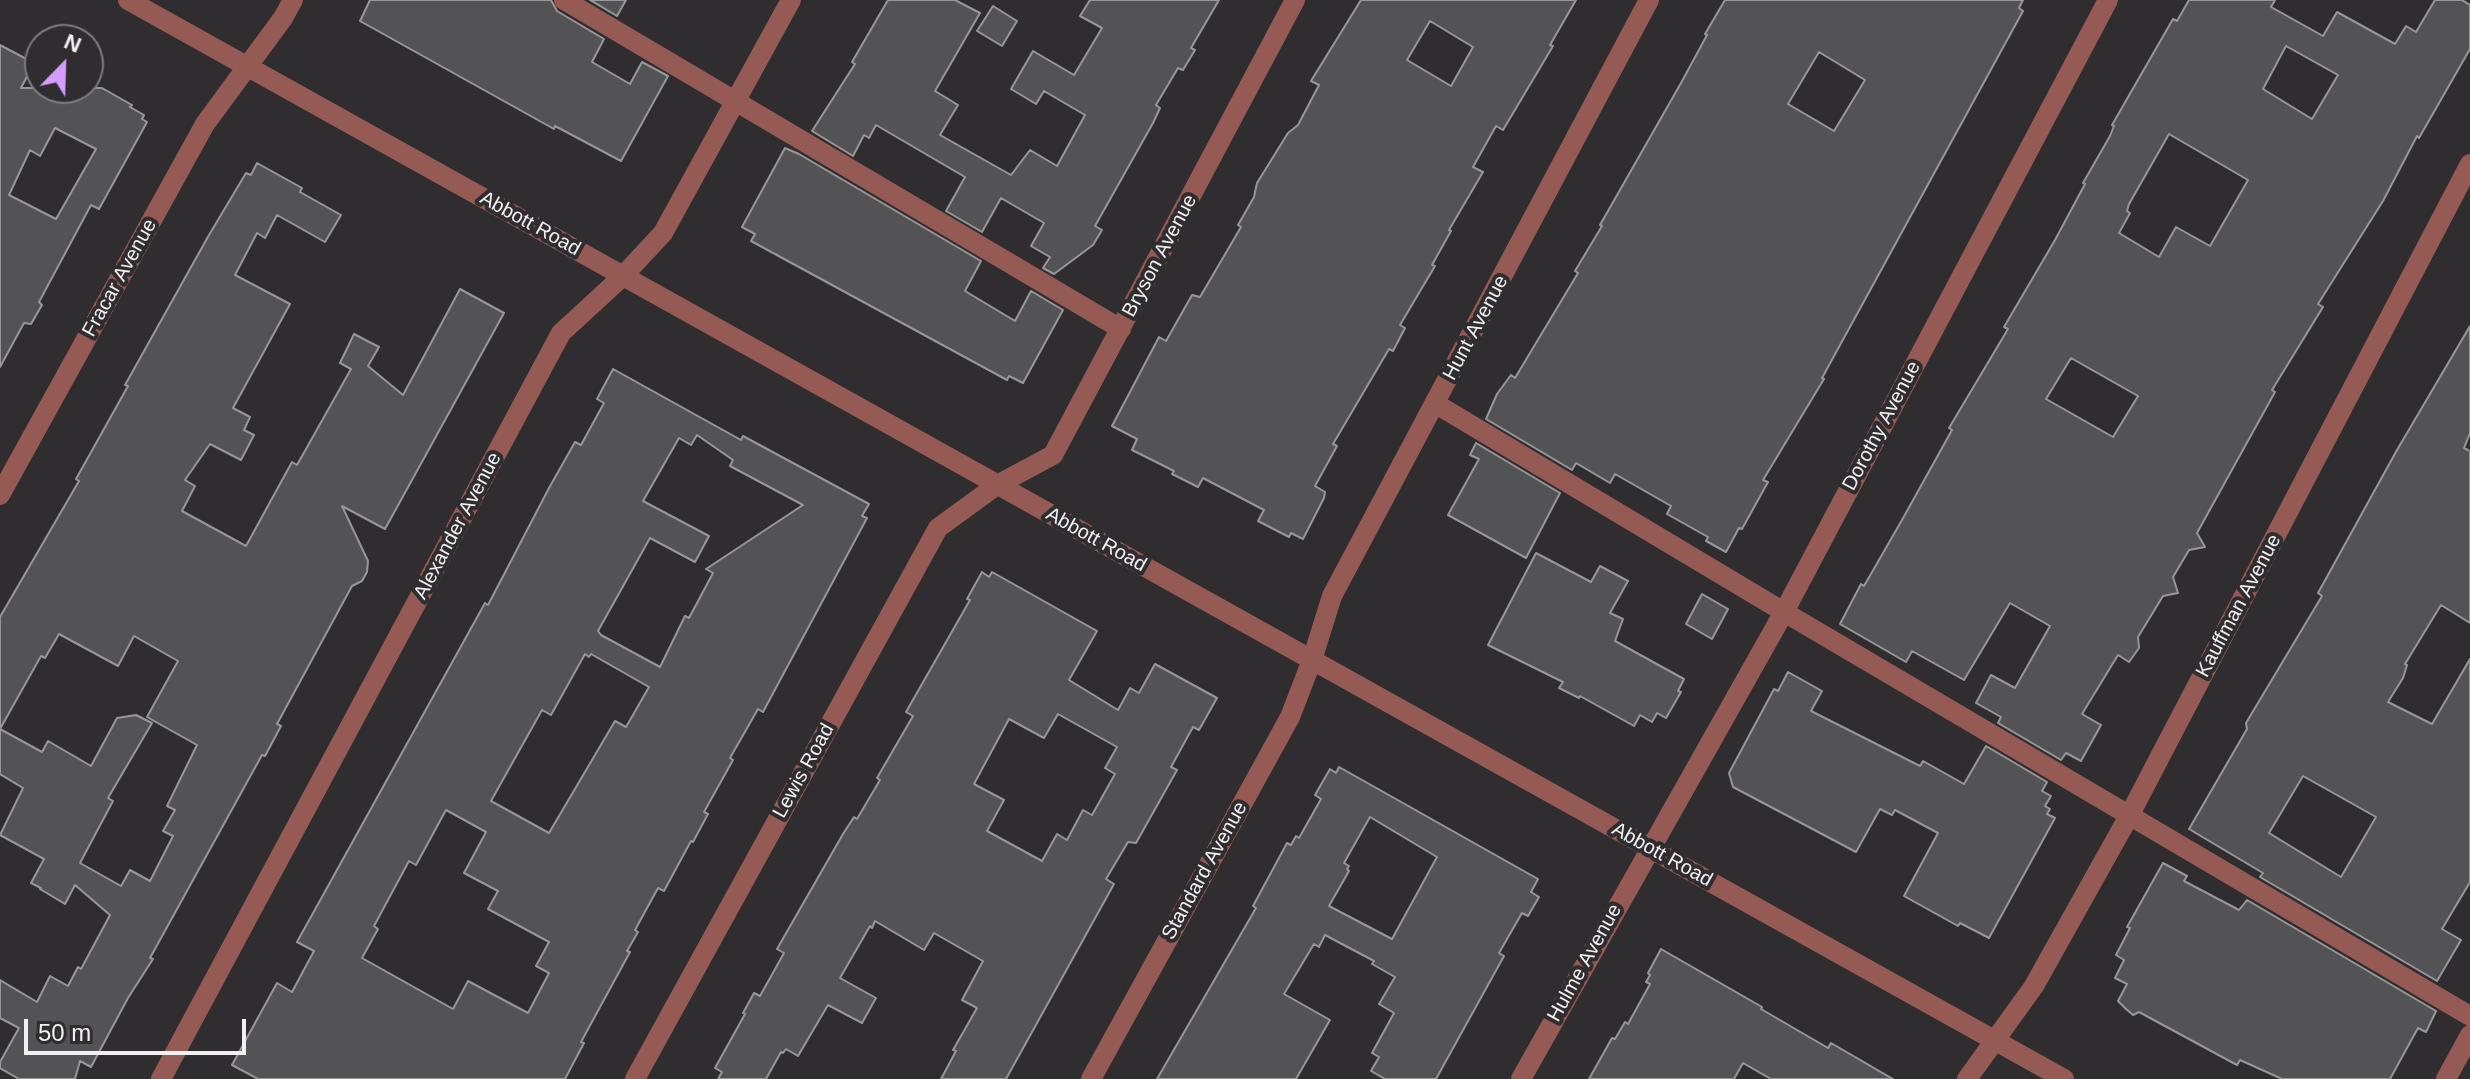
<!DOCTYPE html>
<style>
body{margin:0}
#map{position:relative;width:2470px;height:1079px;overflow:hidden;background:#2f2d2f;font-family:Arial,sans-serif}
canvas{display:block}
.north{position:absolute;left:24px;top:24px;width:80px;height:80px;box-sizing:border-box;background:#2f2d2f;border:2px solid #7d7b7d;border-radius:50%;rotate:23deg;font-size:22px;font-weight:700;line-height:32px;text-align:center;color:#f1eff1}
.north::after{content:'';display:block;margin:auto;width:28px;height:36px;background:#d49cfc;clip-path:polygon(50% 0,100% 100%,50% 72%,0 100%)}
.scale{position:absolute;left:24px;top:1019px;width:222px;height:36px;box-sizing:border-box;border:4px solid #f1eff1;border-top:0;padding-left:10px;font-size:24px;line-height:28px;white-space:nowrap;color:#f1eff1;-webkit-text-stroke:6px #2f2d2f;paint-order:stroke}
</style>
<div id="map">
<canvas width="2470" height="1079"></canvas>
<div class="north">N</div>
<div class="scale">50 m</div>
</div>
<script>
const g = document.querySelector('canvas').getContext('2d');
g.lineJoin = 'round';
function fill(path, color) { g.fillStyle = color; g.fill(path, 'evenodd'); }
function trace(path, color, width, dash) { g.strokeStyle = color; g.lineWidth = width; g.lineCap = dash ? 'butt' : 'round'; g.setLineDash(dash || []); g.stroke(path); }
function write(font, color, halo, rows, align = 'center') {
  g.font = font + ' Arial,sans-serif'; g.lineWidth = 8; g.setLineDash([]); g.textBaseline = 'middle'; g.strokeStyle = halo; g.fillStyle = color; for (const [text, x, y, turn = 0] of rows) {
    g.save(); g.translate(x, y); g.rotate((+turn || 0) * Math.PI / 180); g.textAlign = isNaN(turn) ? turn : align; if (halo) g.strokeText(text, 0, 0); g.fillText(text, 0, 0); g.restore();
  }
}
const building = new Path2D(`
 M370,0H551L557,11L604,39L592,62L630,84L642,62L668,76L621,161L555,126L554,129L360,21Z
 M590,0H626L617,16Z
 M888,0H955L980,13L935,91L958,105L940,135L1011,175L1030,150L1057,166L1085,115L1044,91L1036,104L1011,89L1033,51L1074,75L1102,28L1080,16L1090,0H1219L1191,48L1195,50L1183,70L1178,68L1156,105L1160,108L1153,123L1095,226L1102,230L1093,245L1054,274L1043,268L1050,257L1031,246L1044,223L1001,198L982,232L946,211L965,177L876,125L869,138L864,135L853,156L812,131L855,64L852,62Z
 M1361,0H1576L1550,45L1553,46L1503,130L1496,126L1473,167L1483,172L1449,230L1451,231L1432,265L1435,266L1400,325L1405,328L1393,351L1389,349L1333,444L1337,446L1315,486L1325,492L1324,498L1303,539L1291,533L1289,537L1258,521L1264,510L1203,478L1198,487L1172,474L1174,471L1132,450L1137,439L1112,426L1159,337L1166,341L1192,295L1200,297L1241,227L1238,225L1254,197L1257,183L1288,133L1298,125L1319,85L1311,81ZM1430,21L1473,47L1451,86L1407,60Z
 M1725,0H2023L2019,8L2023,11L1822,378L1824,379L1763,480L1768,482L1742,529L1739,528L1726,552L1706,541L1708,537L1667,514L1671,506L1615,474L1610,483L1576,463L1572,470L1486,419L1497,394L1511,375L1515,378L1578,273L1575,271L1602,226L1600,225L1681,83L1707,35L1705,34ZM1819,52L1865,80L1834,131L1788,104Z
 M2189,0H2275L2271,7L2323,36L2337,12L2395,44L2406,26L2416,32L2435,0H2462L2470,5V49L2419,138L2417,136L2383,201L2318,304L2323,307L2272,390L2275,392L2197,533L2205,547L2189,550L2173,577L2178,593L2163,596L2138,637L2139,648L2129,662L2118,655L2082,714L2101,725L2081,761L2066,753L2061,760L1998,723L2001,717L1976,703L1991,675L2015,688L2050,626L2010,603L1964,680L1912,651L1906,662L1840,624L1861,584L1864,586L1902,520L1952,430L1949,428L2008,329L2004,327L2055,240L2085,184L2083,183L2110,136L2114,126L2112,125L2173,19L2177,21ZM2286,46L2338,75L2312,119L2263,89ZM2169,134L2248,180L2210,246L2176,227L2159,257L2119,233L2130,213L2127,211L2129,204ZM2071,358L2138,396L2113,437L2046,399Z
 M993,6L1017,21L1002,46L977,31Z
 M0,45L34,63L21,88H102L132,105L130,107L144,115L142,119L147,122L99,209L91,205L39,302L42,305L31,324L24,323L0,367ZM55,128L96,149L56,219L9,195L30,150L40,156Z
 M785,148L799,154L981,261L965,291L1015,321L1031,291L1063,310L1023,383L1009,376L1007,380L751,241L755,234L742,227Z
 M257,163L302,188L300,192L341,215L325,242L277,215L265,238L257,233L235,275L290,304L233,408L250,417L244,430L254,435L241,460L210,444L185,480L195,486L182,511L246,546L292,462L297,465L351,369L340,363L354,334L379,347L368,366L403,395L460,289L504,313L385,529L342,506L368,561L367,572L362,581L352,586L277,724L281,726L265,756L262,755L150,958L153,959L128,998L91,1067L80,1061L75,1079H19L0,1068V1062L19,1028L0,1018V980L37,1002L50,976L68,986L78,967L81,969L110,915L75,885L65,904L40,889L41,888L31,883L44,859L0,835L23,788L0,774V617L79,481L76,479L128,386L125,385L209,235L246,173L251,175ZM59,634L118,666L134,636L178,661L147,717L197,745L167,806L175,810L163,831L173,836L150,881L130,870L121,886L80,863L113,801L108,798L152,723L136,715L117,718L91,766L48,741L42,752L0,729L41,656L45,658Z
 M2470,326V433L2464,448L2470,451V623L2441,605L2405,664L2407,665L2403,678L2388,702L2432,724L2470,659V882L2442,929L2461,940L2437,981L2260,877L2263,873L2189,829L2247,729L2246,723L2322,596L2318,593L2397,450ZM2303,776L2376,817L2341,877L2269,833Z
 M613,369L741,440L743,436L869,504L862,516L867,518L763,712L758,709L730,758L733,760L704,812L708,814L693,842L691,841L664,891L658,888L635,930L638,932L627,951L630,952L581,1042L584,1043L565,1079H258L232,1065L277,983L292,992L314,951L297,942L485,603L488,605L549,488L575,442L581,445L604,403L597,399ZM697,435L733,460L730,466L803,505L706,569L713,573L689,618L685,616L660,667L601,635L598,631L650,538L695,562L709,536L643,501L679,438L691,445ZM585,654L589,657L591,654L649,687L626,727L615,721L549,833L491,801L542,710L551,715ZM446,810L486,832L464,873L498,891L488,909L549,942L536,966L549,973L528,1013L468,981L453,1009L362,958L378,929L374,926L409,861L416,865Z
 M1476,443L1560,493L1526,558L1448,515L1479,459L1470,455Z
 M1536,553L1591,582L1600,566L1628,581L1610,613L1623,619L1615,641L1684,679L1678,691L1681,692L1666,718L1657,713L1652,722L1640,715L1634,726L1580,696L1579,698L1559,688L1563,682L1488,645Z
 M982,572L989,577L992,572L1097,631L1069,680L1118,710L1130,688L1139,693L1155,664L1217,698L1199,730L1193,727L1171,767L1177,770L1136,843L1128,842L1106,879L1114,884L1006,1079H941L956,1051L953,1050L977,1008L962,1000L983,961L934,933L924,950L875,921L872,928L870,926L840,978L876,998L862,1023L828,1005L798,1056L786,1049L783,1053L781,1052L766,1079H718L722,1072L715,1068L745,1014L743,1013L754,993L760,996L784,953L777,949L843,834L854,817L857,819L880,780L877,778L913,716L906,712L970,600L967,599ZM1058,714L1117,747L1105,768L1115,774L1092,815L1083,810L1067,840L1057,834L1042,861L987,831L1004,800L974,784L1009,719L1044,738Z
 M1702,594L1728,609L1712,639L1686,624Z
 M1788,672L1822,691L1811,711L1920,766L1923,761L1964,784L1986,746L2047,782L2042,791L2051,796L2045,806L2050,809L2047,814L2055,818L1989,938L1960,923L1958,926L1904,896L1938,833L1895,810L1892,815L1880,809L1856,852L1733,787L1729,773L1774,689L1778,691Z
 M1339,767L1538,879L1531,892L1539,897L1528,916L1522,913L1499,953L1504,956L1436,1079H1385L1371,1071L1379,1057L1372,1053L1394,1013L1379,1004L1395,977L1372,964L1374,961L1325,935L1319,947L1314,944L1284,994L1330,1020L1296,1079H1157L1256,908L1253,906L1287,843L1291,845L1296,836L1299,838L1321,799L1315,795L1330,769L1336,773ZM1370,817L1437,857L1392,939L1329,906L1349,871L1347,869L1349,866L1344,863Z
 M2163,863L2187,876L2184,881L2239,910L2247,900L2436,1011L2426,1032L2418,1028L2390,1079H2282L2240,1060L2237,1065L2139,1012L2133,1015L2126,1009L2118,1001L2127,984L2115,978L2124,960L2116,955L2130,928L2127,927Z
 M1661,949L1762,1007L1761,1009L1828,1048L1831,1043L1893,1079H1771L1743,1063L1734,1079H1589L1612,1038L1615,1039L1625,1022L1628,1024L1650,984L1646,982L1650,975L1648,973Z`);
const minor = new Path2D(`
 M128,0L2064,1079
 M564,0L1121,329
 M1436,404L1784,612L2470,1016
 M0,495L205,124L283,18L293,0
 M161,1079L561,333L623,276L663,233L791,0
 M635,1079L938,528L997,485L1053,455L1295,0
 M1091,1079L1290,717L1312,660L1332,596L1649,0
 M1521,1079L1784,612L2108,0
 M1967,1079L2034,986L2129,816L2470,164
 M2446,1079L2470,1035`);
const streetNames = [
 ["Abbott Road",530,224,29],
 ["Bryson Avenue",1160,256,-62],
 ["Fracar Avenue",120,278,-61],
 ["Hunt Avenue",1476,328,-62],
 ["Dorothy Avenue",1882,426,-62],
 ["Alexander Avenue",458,526,-62],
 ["Abbott Road",1096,540,29],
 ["Kauffman Avenue",2239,606,-62],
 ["Lewis Road",804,771,-61],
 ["Abbott Road",1662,855,29],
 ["Standard Avenue",1205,871,-61],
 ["Hulme Avenue",1585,963,-61]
];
fill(building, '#535356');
trace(building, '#97979b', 2);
trace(minor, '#955a53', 20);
write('20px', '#f1eff1', '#2f2d2f', streetNames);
</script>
